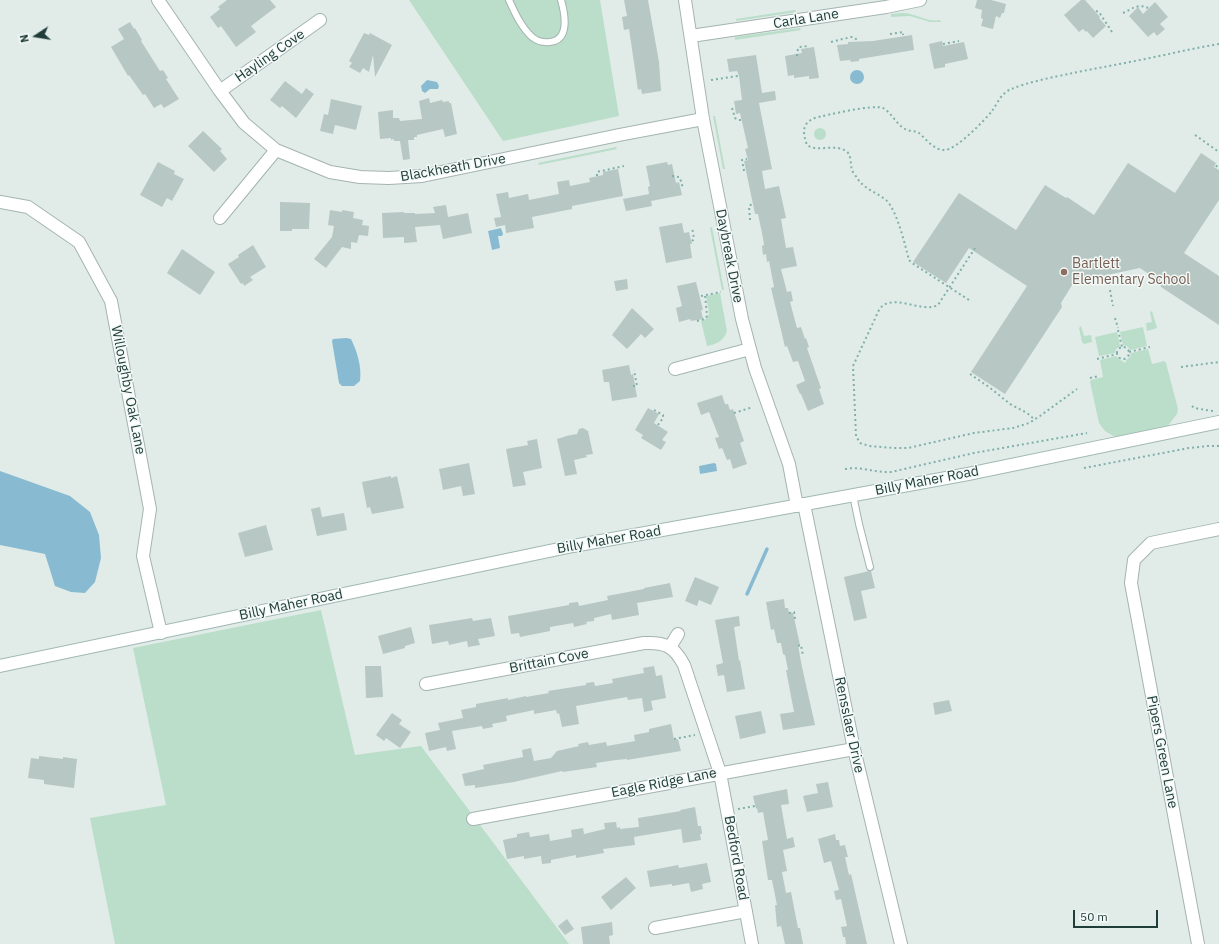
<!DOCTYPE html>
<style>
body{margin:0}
#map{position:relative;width:1219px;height:944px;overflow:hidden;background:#e1ece9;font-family:"IBM Plex Sans",sans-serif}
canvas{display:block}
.north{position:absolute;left:16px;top:16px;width:40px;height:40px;-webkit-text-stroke:3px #f2f9f6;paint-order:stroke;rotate:258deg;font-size:11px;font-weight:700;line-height:16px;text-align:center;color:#213d3a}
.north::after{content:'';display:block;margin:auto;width:14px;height:18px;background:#213d3a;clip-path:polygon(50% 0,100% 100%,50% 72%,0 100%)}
.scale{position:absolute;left:1073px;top:910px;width:85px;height:18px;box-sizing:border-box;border:2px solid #213d3a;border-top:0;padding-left:5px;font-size:12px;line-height:14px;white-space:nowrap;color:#213d3a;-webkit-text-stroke:3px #f2f9f6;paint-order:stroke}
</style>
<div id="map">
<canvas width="1219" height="944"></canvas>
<div class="north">N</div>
<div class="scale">50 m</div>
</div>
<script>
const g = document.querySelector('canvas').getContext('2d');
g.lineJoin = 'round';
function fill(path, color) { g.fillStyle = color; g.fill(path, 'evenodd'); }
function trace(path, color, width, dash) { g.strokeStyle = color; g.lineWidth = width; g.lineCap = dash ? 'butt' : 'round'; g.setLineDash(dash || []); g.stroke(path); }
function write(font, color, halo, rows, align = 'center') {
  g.font = font + ' "IBM Plex Sans",sans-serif'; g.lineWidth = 3; g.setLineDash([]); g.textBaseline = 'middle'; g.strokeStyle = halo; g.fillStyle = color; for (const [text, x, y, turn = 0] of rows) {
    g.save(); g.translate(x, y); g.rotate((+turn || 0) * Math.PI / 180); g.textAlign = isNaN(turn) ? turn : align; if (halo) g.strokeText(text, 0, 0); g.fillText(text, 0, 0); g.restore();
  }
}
const green = new Path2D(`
 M409,0H600L619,116L503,141Z
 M795,10L796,12L736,21V19Z
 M902,13C916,13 928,23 940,20L941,22H930L910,16L891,17V14Z
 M800,28L801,30L735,40V37Z
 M713,116H715L725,169H723Z
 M814 134a6 6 0 1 1 12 0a6 6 0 1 1-12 0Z
 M616,147L617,149L539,165L538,163Z
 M712,227L724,290H722L710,228Z
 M720,293L727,331C724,341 717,344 707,346L701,321L706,319L709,313L706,296Z
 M1152,311L1157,328L1147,331L1146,323L1152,322L1150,312Z
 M1081,326L1084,336L1091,335L1092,342L1084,344L1082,342L1079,328Z
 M1143,327L1147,346L1130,350L1127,346L1123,345L1120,332Z
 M1117,332L1120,346L1116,349L1115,353L1099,356L1095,337Z
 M1148,349L1152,364L1164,361L1166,363L1178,409L1177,414L1167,427L1115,437L1105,431L1099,423L1090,382L1091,380L1103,377L1100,360L1116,356L1120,360L1123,361L1124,363L1126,362V360L1130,357L1131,353Z
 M321,610L355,755L421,746L569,944H115L90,818L166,805L133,648Z`);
const water = new Path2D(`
 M850 77a7 7 0 1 1 14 0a7 7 0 1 1-14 0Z
 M427,80L437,82L439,86L438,89H430L425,93L422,91L421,86Z
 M501,228L503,234L502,236H498L500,248L492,250L488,231Z
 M346,338L351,339C357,351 362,367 360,381L354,386H342L339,383L332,341L333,339Z
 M714,463L716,464L717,471L700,474L699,466Z
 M0,471L70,496L90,512L99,535L101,558L95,582L85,593L71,592L55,586L45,554L0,545Z`);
const stream = new Path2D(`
 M747,594L767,549`);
const building = new Path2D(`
 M227,0H270L276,7L251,26L256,32L236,47L221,26L218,28L210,17L220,9L218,7Z
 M624,0H648L659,62L661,91L642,94L641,89L638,90L629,29L624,30L622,17L627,16Z
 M977,0H991L1006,4L1004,13H1002L1000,18L996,16L993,29L981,26L983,19L981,18L982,10L975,8Z
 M1081,0H1085L1100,17L1099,18L1106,26L1093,38L1087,31L1086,32L1083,29L1079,32L1064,15Z
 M1155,2L1168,17L1160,24L1165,29L1157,36L1154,32L1148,37L1129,16L1138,7L1143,14Z
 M130,22L134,29L135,28L142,40L141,41L160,71L163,70L168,78L166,79L179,99L164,108L161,104L154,108L145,94L143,95L129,75L128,76L111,47L124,39L118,29Z
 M364,33L369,35L370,33L392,45L375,77L373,55L369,72L363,68L360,73L349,67L352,63L349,61Z
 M912,35L914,50L859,59V61L851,62L850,60L840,61L837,45L848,44V42L873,41Z
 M942,41L943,46L964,42L968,59L945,64V67L934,69L929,44Z
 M814,47L819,78L809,79V76L794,78V75L788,76L785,56L802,53L801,49Z
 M756,55L762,93L775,91L776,100L759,103L772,169L762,171L765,189L779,186L786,218L781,219L786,248L793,247L797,266L781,269L787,292L791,291L793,301L790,302L797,328L801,327L805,339L806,338L809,347L807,348L821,388L819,389L824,404L808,411L801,394H800L796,385L805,381L798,361L793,362L787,346L785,347L771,288L774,287L769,261L767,262L766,254L763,255L762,246L764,245L763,238L758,214H755L744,161L748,160L745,149L748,148L740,113L736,114L734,101L742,100L739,76L737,71L729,72L727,59Z
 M285,81L302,94L306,88L314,94L296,118L282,106L280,108L270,100Z
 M429,98L430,103L442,100L443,102L449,101V103H451L457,134L445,137L443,129L417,135V137H414V140H408L410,159L403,160L400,141H394V139L391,140V138L380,139L378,112L393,110V118H399L400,121L422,119L419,101Z
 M331,99L362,106L356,130L335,125L333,134L320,131L324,114L328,115Z
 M203,131L222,149L220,151L227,159L214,172L188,146Z
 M1201,153L1216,163L1214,167L1219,170V200L1184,253L1219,276V325L1161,287L1160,282L1140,268L1074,282L1061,303L1062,307L1005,394L971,372L1027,286L969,248L946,283L913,262L959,193L1016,230L1045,185L1066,198L1067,197L1094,215L1128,163L1175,193Z
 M158,162L175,171L174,174L184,179L172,201L167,198L162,207L140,195Z
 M667,162L668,165L672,164L676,183L679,182L682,195L651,201L652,206L626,211L623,199L649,194L648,187L650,186L646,166Z
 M618,169L623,196L572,206V209L532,217L534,228L506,233L505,225L496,227L494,218L501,217L496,194L508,192L509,198L528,194L529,200L559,194L557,182L569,180L570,186L590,182L589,178L603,175V172Z
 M280,202L310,203L309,229H292V231H280Z
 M446,205L448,217L468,213L472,233L443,239L440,225L415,227L417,242L404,243V237L383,238L382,213L404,212V213H415V214L435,213L433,207Z
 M330,210L342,212V210L354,212L353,218L363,220L362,225L369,226L368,236L359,235L357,243L351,242V249L342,247L326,268L314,259L332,237L334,226L328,225Z
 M682,223L684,233L689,232L692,244H690L692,258L666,263L659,227Z
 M253,245L266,267L250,277L253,280L244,286L243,283L241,284L228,264L239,257L238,255Z
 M182,249L215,272L200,295L167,273Z
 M627,279L628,289L616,291L614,281Z
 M696,282L703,310H701L703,319L691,321L690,319L679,322L676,308L682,306L677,286Z
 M632,308L654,329L645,338L641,334L627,349L612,335Z
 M629,365L631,375L633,374L637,397L612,401L609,382H604L602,370Z
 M722,395L725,404H728L730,410L733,409L744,441L740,443L747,464L733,469L730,459L727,460L722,448L719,449L715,438L719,437L709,412L701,415L697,403Z
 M648,408L659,414L654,423L668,432L662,440L666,442L661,450L641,438L643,435L635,430Z
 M583,428L588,431L593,454L586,455L587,457L574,460L577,474L565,476L557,439L564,437L566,436L577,434L579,429Z
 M537,439L542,468L523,472L526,485L513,487L506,449L528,445L527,441Z
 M469,463L475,494L463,496L461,486L443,490L439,469Z
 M391,476V478L397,476L404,508L372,514L370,507L367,508L362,482Z
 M320,507L322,517L344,513L347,530L317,536L311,509Z
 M266,525L273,550L245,557L238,533Z
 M869,571H871L875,588L861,591L867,618L854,621L844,577Z
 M695,577L719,587L711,605L699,600L697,606L685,601Z
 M670,583L673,597L637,603L639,615L612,620L611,614L594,618V621L586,622L587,624L574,627L573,623L550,627V631L520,637L519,633L511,634L508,616L569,605V603L578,602L579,606L608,600L607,596L644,589V588Z
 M784,599L785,608H788L789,613H793L800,645H798L802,667L815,725L783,730L780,714L794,712L786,670H788L785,655L783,654L781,643H777L774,629L771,630L766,602Z
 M739,616L740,626L734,627L739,661L740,660L745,689L727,692L724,675L718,676L716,665L723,663L715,620Z
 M472,618L473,621L491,618L495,636L478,639L480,645L468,647L467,641L449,645L448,641L432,644L429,625Z
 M411,627L415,643L405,646V648L383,654L378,636Z
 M365,666H381L383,697L366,698Z
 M654,666L656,676L662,675L666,698L651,701L653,710L644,712L642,698L628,700L627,697L576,706L579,724L562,727L559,713L557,714L556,710L534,714V710L506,716L507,721L492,724L493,727L483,729L482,726L452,731L456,749L447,751L446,747L429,751L425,733L440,730L438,723L463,718L461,710L476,707V704L508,698V700L526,696V697L549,693L548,691L586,685V683L594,682L595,686L613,683L612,679L644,673L643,668Z
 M949,700L952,711L935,715L933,703Z
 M761,711L766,733L740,739L735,716Z
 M392,713L402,720L399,724L411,732L400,748L386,738L384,741L376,735Z
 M671,724L674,740L678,739L681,751L627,760V759L616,760L596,763L597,767L563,772L562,771L514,782L475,788V785L465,786L462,774L484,769L483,765L523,757L522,750L531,748L534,761L551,758L557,751L579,746L578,744L588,742L589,745L606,742L607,746L635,741L634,735L649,732V729Z
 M39,756L63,759V757L77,759L74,788L44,784V780L28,778L31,758L39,759Z
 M828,782L833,807L807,812L803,796L818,793L816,784Z
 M787,789L789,804L781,805L787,839L793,837L795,847L783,850L787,871L782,872L786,893L791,892L798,928H800L803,944H785L781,926L777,927L775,905H777L772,880H768L762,841L768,840L763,812L758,813L757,808L756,809L753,796Z
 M695,807L698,826H701L702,834H700L701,840L683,843L681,829L634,837L635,845L603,849L604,853L576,858V855L551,860V863L542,864L541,856L524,859V856L507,859L503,840L517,837V834L529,832L530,837L549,834L550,841L572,837L571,830L583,828L584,834L605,829L604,823L616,822L617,828L620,827V829L639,827L638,818L681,811L680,810Z
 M835,834L836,840H839L840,846L845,845L848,857H845L849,875L851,874L867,944H846L845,937H843L841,927L847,926L841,899L836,900L834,891L839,890L831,861L824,863L818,839Z
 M707,863L711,882L702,884L703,889L691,892L689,883L672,886V884L650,887L647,871L678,865L679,868Z
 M626,877L636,888L611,910L601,897Z
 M567,919L574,929L565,935L558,926Z
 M612,922L613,935L609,936L610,944H583L581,927Z`);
const path = new Path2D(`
 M1096,11L1099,12L1112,32
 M1123,13C1132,9 1138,3 1148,8
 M890,34L903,32V35
 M831,42L851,37L855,38L857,40
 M943,44L959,41
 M797,56V52L799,47L808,46
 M711,80L738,76
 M732,108L735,118L738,120H742
 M1195,135L1219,152
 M1216,167L1219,163
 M744,171L742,160L747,159
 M597,176V172L624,166
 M672,176L679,177L681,181L683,189
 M750,220L749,206L754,203
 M692,241L694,239L692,227
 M975,248L938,305C921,314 891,291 879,310L853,366L856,436L860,443L869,446L894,448H908L974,433L1013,428L1029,423L1040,416L1077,389
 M1110,290L1113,306
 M701,296L721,292
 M969,300L912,263L909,260C905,245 897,210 886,200C876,192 864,189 857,178C856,176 853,173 852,170C850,164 852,155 846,151C834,143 818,153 807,145C803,134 801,123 815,118C826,115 874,104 883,108C891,112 896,124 905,129C910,132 915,130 919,133C926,139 934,150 944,150C955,151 985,120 992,111C997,104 1001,94 1009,90C1027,82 1054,77 1073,73C1097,68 1121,64 1145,59C1170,54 1194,48 1219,44
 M1115,318L1118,328
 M697,321L705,319L707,316L705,295
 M1118,330L1122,347
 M1117 353a6 6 0 1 1 12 0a6 6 0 1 1-12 0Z
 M1129,352L1150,347
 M1097,359L1117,354
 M1181,367L1219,362
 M970,374L989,387L1010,404L1027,413L1034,419
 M1090,378L1099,376
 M633,386H637L634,370
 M1192,406L1194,408L1213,411
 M654,410L663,415V418L658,425
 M734,413L753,407
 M1084,468L1189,448L1208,446H1219
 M845,469C861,466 875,473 891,472L974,453L1087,433
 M789,613L794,612L795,619
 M798,646L801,645L803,656
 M674,739L695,735
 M738,809L755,806`);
const service = new Path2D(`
 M509,0C515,13 521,27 532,37C537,41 543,43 550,42C570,40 565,14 561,0
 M853,495L859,524L870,567`);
const minor = new Path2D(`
 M158,0L220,91L244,123L276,150L330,172L360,177L389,178L422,176L619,135L703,119
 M685,0L703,119L742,319L755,368L789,464L797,506
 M691,36L886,7L920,0
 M220,91L320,20
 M0,202L28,207L79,242L111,301L150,509L143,556L161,633
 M220,218L276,150
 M675,369L750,349
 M804,504L854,749L901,944
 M670,647L678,634
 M426,684L644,643C665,642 674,646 684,665L720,773L752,944
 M473,819L854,749
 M655,928L746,911
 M1198,944L1131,583L1134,560L1151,543L1219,529`);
const secondary = new Path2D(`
 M0,666L573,546L751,514L968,474L1219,422`);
const markers = [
 [1064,272,4,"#8d6e63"]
];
const streetNames = [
 ["Carla Lane",806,19,-9],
 ["Hayling Cove",270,56,-35],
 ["Blackheath Drive",453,168,-10],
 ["Daybreak Drive",729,256,79],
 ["Willoughby Oak Lane",128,390,79],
 ["Billy Maher Road",927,481,-11],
 ["Billy Maher Road",609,540,-10],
 ["Billy Maher Road",291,605,-12],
 ["Brittain Cove",549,661,-11],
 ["Rensslaer Drive",849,725,78],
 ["Pipers Green Lane",1162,752,79],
 ["Eagle Ridge Lane",664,783,-11],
 ["Bedford Road",736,858,80]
];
const educationNames = [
 ["Bartlett",1072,264],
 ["Elementary School",1072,280]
];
fill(green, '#badec9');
fill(water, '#88bbd2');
trace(stream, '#88bbd2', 3.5);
fill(building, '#b7c7c3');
trace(service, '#a4b4b1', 8);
trace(minor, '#a4b4b1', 14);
trace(secondary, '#a0b8b3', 14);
trace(path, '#81b0a9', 2, [2, 3]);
trace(service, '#fff', 6);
trace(minor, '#fff', 12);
trace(secondary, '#fff', 12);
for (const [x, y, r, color] of markers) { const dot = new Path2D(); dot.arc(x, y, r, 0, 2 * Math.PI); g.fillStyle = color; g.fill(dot); trace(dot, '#f2f9f6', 1.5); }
write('14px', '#213d3a', '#f2f9f6', streetNames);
write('14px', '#785e54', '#f2f9f6', educationNames, 'left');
</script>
